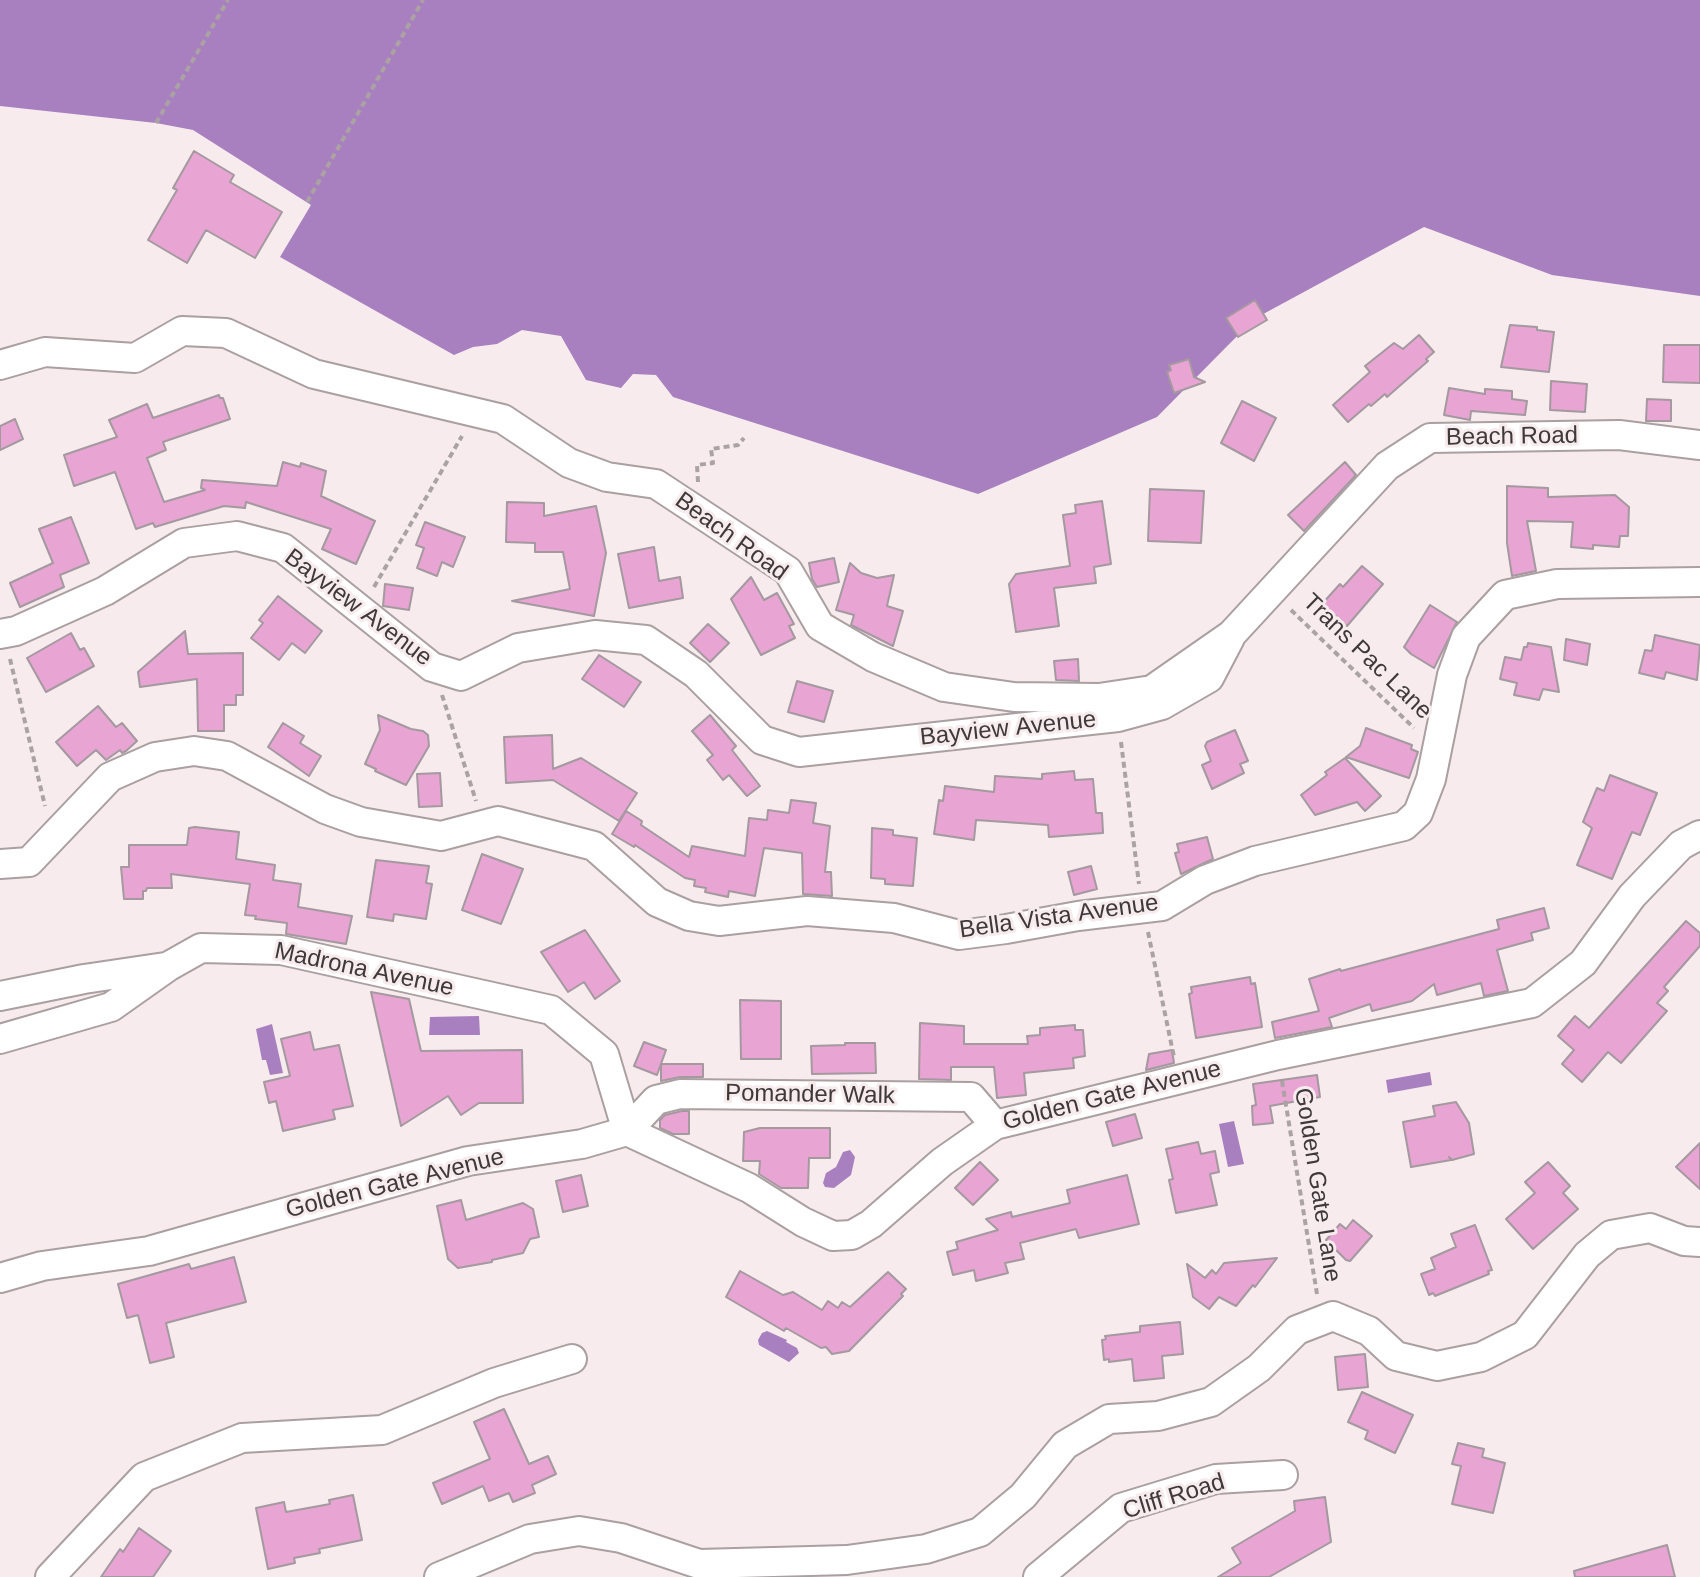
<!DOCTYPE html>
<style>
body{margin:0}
canvas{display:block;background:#f7ebed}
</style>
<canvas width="1700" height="1577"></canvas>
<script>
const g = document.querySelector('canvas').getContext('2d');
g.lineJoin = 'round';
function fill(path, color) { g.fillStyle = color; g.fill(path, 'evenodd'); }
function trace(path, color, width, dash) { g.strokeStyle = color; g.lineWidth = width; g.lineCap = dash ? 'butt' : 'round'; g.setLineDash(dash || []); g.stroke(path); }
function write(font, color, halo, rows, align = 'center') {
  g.font = font + ' Arial,sans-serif'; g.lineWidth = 6; g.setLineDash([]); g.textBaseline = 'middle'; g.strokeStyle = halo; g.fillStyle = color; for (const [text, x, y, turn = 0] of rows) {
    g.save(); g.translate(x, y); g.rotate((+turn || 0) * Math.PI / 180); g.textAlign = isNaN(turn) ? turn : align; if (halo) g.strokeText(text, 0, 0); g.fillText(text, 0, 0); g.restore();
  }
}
const water = new Path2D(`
 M0,0H1700V296L1552,275L1424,227L1254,319L1157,417L978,494L673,397L656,375L633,374L621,388L586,380L561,336L522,330L497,344L473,347L454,355L280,257L311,205L193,130L156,123L0,106Z
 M479,1016L480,1035H429L430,1017Z
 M272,1024L283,1073L270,1075L266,1060H262L256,1029Z
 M1430,1072L1432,1085L1388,1093L1386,1080Z
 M1234,1121L1244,1164L1228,1167L1219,1124Z
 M850,1150L855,1157L851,1175L834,1188L825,1187L823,1183L826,1173L836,1167L843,1152Z
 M767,1331L787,1340L786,1342L797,1348L799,1353L789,1362L759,1345L758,1340L762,1333Z`);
const building = new Path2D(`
 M194,151L234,175L230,182L282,212L255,258L206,230L187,263L148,240L177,190L173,188Z
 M1255,300L1267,320L1238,337L1226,318Z
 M1510,325L1537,327V330L1554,332L1549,372L1501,367Z
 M1419,335L1434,352L1426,359L1428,361L1387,397L1385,394L1371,406L1369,404L1348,422L1333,405L1370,372L1365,366L1394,343L1403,349Z
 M1664,345H1700V383L1663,382Z
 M1189,359L1194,377L1205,382L1174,393L1167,372L1171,370L1169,365Z
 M1551,381L1587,384L1585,412L1550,410Z
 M1449,388L1485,394V389L1512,391V399L1527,401L1525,415L1471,411L1470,420L1444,415Z
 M219,395L220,398H223L230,419L163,442L166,450L147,458L164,502L205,490L201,488L202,480L277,486L283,462L300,467L301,463L326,471L321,496L375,521L356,564L322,549L331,529L246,502L245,508L224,506L155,527L153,523L136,529L115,472L74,486L64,455L117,437L109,420L147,404L153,418Z
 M1647,399L1671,400V421H1646Z
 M1242,401L1276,418L1254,461L1221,443Z
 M15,419L23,439L0,450V426Z
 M1345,462L1356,475L1304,531L1288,515Z
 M1507,486L1548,488V497L1615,495L1629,507L1628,536H1620L1619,547L1593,545V549L1571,547L1573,522L1527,521L1536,571L1512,576L1507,543Z
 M1150,489L1204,491L1201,543L1148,541Z
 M1102,501L1111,564L1094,567L1096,583L1054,588L1059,626L1016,632L1009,584L1016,574L1070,566L1063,515L1076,513L1075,505Z
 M507,502L544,503V516L596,506L606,553L594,616L512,601L570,589L563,552H535V543L506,542Z
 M71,517L89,563L60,575L64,587L20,607L10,583L53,563L39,529Z
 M425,522L465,537L453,567L442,562L437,576L417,568L424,548L416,545Z
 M654,547L659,581L680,577L683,598L629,608L618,554Z
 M834,558L839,582L817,587L812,579L809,563Z
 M850,563L861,573L877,578L894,575L887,606L903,611L893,646L851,625L854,615L836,610Z
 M1362,566L1383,584L1347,626L1322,604L1340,584L1343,587Z
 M751,577L764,600L777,593L794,624L789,626L795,638L761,655L731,599Z
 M385,584L413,588L409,610L383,606Z
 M278,596L322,631L305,653L292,643L279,660L251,638L263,623L259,620Z
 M1430,605L1457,622L1434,668L1411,654L1404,647Z
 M708,624L729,643L710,662L690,643Z
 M185,631L188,654L243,653V695H236V705H224V731H198L197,679L140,687L138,672Z
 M71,633L80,650L84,648L94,666L46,692L27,658Z
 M1655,635L1700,645L1697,680L1666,672L1664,679L1639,673L1645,650L1652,651Z
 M1566,639L1590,644L1587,665L1564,660Z
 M1528,643L1551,647L1559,692L1543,689L1539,700L1514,695L1517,683L1500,679L1505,657L1521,660L1524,647H1527Z
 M599,655L641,682L624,707L582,679Z
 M1078,659L1079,681L1056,680L1054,661Z
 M797,681L833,691L824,722L788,712Z
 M98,706L116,727L122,723L137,741L126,751L122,753L120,750L106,760L96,750L77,766L56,742Z
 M378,715L411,729L423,731L428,735L429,746L406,785L375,771L376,769L365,764L380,730Z
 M710,715L736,746L732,750L760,786L747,796L729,775L723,780L707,760L713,755L692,731Z
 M283,723L304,736L300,743L321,756L309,776L268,747Z
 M1366,728L1412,745L1411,749L1418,752L1409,778L1346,757L1360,746Z
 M1235,730L1248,761L1240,764L1244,773L1212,789L1202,765L1211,761L1205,746L1207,742Z
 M552,735L553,769L581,758L637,793L619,821L553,780L506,783L504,737Z
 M1345,758L1381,796L1365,811L1357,802L1315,815L1301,795L1327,775L1325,772Z
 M1074,771L1075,780L1093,779L1096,813H1102L1103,833L1049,837L1048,825L976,820L974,840L934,834L939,800L943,801L945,786L994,792L995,776L1042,779V774Z
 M440,773L442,806L419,807L417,774Z
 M1610,775L1657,793L1640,835L1632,832L1612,879L1577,865L1592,828L1583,822L1597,788L1604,791Z
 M791,800L816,803L813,823L830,826L825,872H831L832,896L803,894L802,853L764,848L755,896L729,891L728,897L705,892L706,888L694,886L695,880L685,878L635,845L634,847L612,834L626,811L642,821L641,825L689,857L692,846L745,856L749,818L767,820L768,810L789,813Z
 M195,827L239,832L236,859L275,865L273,880L301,884L298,907L352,916L346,944L286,934L287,923L255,919L256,916L245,915L250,884L171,874L172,888H147L146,891H143V899H124L121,867H129V845H187L189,828Z
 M872,828L893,830V835L917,838L913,886L885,884V879L871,878Z
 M1207,837L1213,859L1181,874L1175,853L1179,852L1177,844Z
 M482,854L523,869L501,924L462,910Z
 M376,860L429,866L426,883L432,884L426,919L394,914L393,921L367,917Z
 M1091,866L1097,889L1074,895L1068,872Z
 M1544,908L1549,928L1531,933L1533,940L1497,950L1508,991L1484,996L1481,983L1437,995L1434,984L1412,1001L1372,1011L1370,1004L1329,1018L1332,1027L1275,1038L1272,1022L1319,1011L1309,979L1340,969L1341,971L1499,929L1497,920Z
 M1686,921L1700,933V946L1664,987L1668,991L1657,1003L1667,1011L1621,1063L1608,1052L1582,1082L1562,1064L1574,1050L1558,1036L1575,1016L1589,1028Z
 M585,930L620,981L595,999L584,982L568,992L541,952Z
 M1250,977L1251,984L1255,983L1262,1027L1196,1038L1189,994L1192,993L1191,987Z
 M371,992L409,999L421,1051L522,1050L523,1103H479L461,1115L448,1096L401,1126Z
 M740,1000L781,1001V1059H741Z
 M920,1023L964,1026V1044H1028L1027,1036L1040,1035V1028L1075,1025V1030H1083L1085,1056L1073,1058L1074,1068L1024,1073L1026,1095L997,1098L994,1067H951V1080L919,1079Z
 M310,1032L314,1050L339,1045L353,1106L333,1110L335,1119L283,1131L276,1101L269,1103L264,1082L290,1076L281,1039Z
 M644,1042L666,1050L657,1075L634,1066Z
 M845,1043H875L876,1073L812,1074L811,1046L845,1045Z
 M1172,1050L1174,1063L1146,1070L1149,1054Z
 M661,1064H703V1077H680L661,1081Z
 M1317,1075L1320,1097L1270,1106L1273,1123L1253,1125L1252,1106L1256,1105L1253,1084Z
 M1456,1102L1469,1123L1474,1154L1452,1160L1449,1157L1451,1160L1411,1167L1403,1122L1435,1116L1433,1106Z
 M682,1111H689V1134H673L660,1128V1120L665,1115Z
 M1135,1114L1142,1138L1113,1146L1106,1122Z
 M760,1128H830V1158H809L808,1188H781L759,1174L760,1161H743L744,1132Z
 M1198,1142L1201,1154L1215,1151L1219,1172L1210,1174L1217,1205L1176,1213L1169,1180L1173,1179L1166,1149Z
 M1700,1143V1189L1676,1167Z
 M980,1162L998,1180L973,1205L955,1188Z
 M1548,1162L1570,1186L1563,1193L1578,1209L1533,1249L1506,1219L1535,1193L1525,1182Z
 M581,1175L588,1206L563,1212L556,1181Z
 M1127,1175L1139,1224L1079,1238L1076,1229L1020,1243L1024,1259L1005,1263L1008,1273L976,1281L974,1270L953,1275L947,1252L958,1249L956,1242L998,1230L986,1219L1011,1212L1012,1217L1070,1203L1067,1190Z
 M461,1200L466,1220L523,1203L533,1209L539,1237L530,1239L523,1253L492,1260V1262L458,1268L448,1259L437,1206Z
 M1353,1220L1372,1236L1350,1261L1346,1260L1326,1240L1340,1224L1346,1229Z
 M1475,1225L1492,1270L1488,1271L1489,1274L1435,1296L1433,1293L1429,1295L1421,1274L1435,1269L1431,1258L1456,1247L1451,1234Z
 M234,1257L246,1302L166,1323L174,1357L150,1363L138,1315L127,1318L118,1284L189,1264L191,1269Z
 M1277,1258L1255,1287L1253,1285L1236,1306L1219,1297L1209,1309L1193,1297L1187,1264L1205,1278L1212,1270L1216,1274L1224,1263Z
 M740,1271L783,1295L793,1292L822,1310L828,1301L838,1308L842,1302L850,1307L888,1272L906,1289L901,1294L903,1296L849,1351L832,1354L826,1347L821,1348L786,1328L784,1331L726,1297Z
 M1180,1322L1183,1354L1162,1356L1164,1378L1134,1381L1132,1359L1109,1362V1359L1104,1360L1102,1340L1106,1339L1105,1336L1140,1332V1326Z
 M1365,1354L1368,1387L1338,1390L1335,1357Z
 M1362,1392L1413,1415L1395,1453L1365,1439L1368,1431L1348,1422Z
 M504,1409L529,1464L548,1456L556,1474L532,1485L535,1493L513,1502L509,1493L489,1501L483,1486L442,1504L433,1483L490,1459L474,1422Z
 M1458,1443L1484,1449L1482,1457L1505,1463L1493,1513L1452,1504L1461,1466L1452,1464Z
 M353,1495L362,1540L319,1549L320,1553L294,1558L295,1563L268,1569L256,1508L284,1502L286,1512L330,1504L329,1500Z
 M1325,1497L1331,1542L1269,1577H1218L1241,1563L1232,1548L1295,1511L1294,1501Z
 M139,1528L171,1551L153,1577H101L120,1549L123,1552Z
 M1667,1545L1675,1577H1575L1574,1571Z`);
const path = new Path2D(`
 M156,123L228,0
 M307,202L423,0
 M698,482L697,465L713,463L711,449L738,445L744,438
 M374,587L462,436
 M1291,610L1414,728
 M10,659L45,806
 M442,695L476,801
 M1121,742L1139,884
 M1148,932L1174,1057
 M1282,1081L1317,1294`);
const street = new Path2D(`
 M0,365L45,352L135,358L182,331L226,333L314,374L503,419L569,463L607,477L656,484L788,571L820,626L873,657L944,687L1014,697L1099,698L1152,690L1231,635L1387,466L1430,438L1619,435L1700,445
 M0,634L16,631L105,591L184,543L237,536L283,548L432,667L461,676L518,648L595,635L646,640L696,674L762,740L799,752L1118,717L1162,705L1209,678L1230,638
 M0,864L29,862L110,777L155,757L194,751L227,756L325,809L361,822L441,836L498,821L594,846L657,902L689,916L719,921L807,911L894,918L959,935L1006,929L1078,916L1162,906L1205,880L1255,861L1404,826L1418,813L1431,779L1452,675L1466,637L1505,595L1557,584L1700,582
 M0,996L84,979L165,967
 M0,1039L111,1007L169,966L201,948L281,950L551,1010L604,1054L627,1131
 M627,1131L656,1100L680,1094L971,1097L995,1125
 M0,1278L42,1266L149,1251L468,1161L582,1144L627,1131L749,1188L803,1222L833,1236L852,1235L871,1224L942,1162L995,1125L1278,1055L1532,1003L1583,963L1632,896L1681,845L1700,835
 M50,1577L144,1477L242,1438L382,1430L494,1383L572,1359
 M439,1577L530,1539L579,1531L621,1538L699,1564L847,1560L926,1549L980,1532L1023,1496L1065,1445L1109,1419L1158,1416L1211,1402L1259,1368L1297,1330L1333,1316L1369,1331L1396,1356L1437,1366L1481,1357L1525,1335L1587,1255L1611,1235L1650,1228L1684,1241L1700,1242
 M1038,1577L1121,1508L1216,1479L1283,1475`);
const streetNames = [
 ["Beach Road",1512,437,-1],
 ["Beach Road",731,537,36],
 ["Bayview Avenue",358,608,37],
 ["Trans Pac Lane",1367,657,44],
 ["Bayview Avenue",1008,729,-6],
 ["Bella Vista Avenue",1059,917,-8],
 ["Madrona Avenue",364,970,12],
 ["Pomander Walk",810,1095,1],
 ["Golden Gate Avenue",1112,1096,-14],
 ["Golden Gate Avenue",395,1184,-14],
 ["Golden Gate Lane",1317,1185,81],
 ["Cliff Road",1174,1497,-17]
];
fill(water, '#a880bf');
fill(building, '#e8a4d3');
trace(building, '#a3999f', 2);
trace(street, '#aa9fa1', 32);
trace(path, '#aba2a3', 4, [6, 4]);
trace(street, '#fff', 28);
write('24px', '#3e393a', '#f7ebed', streetNames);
</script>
